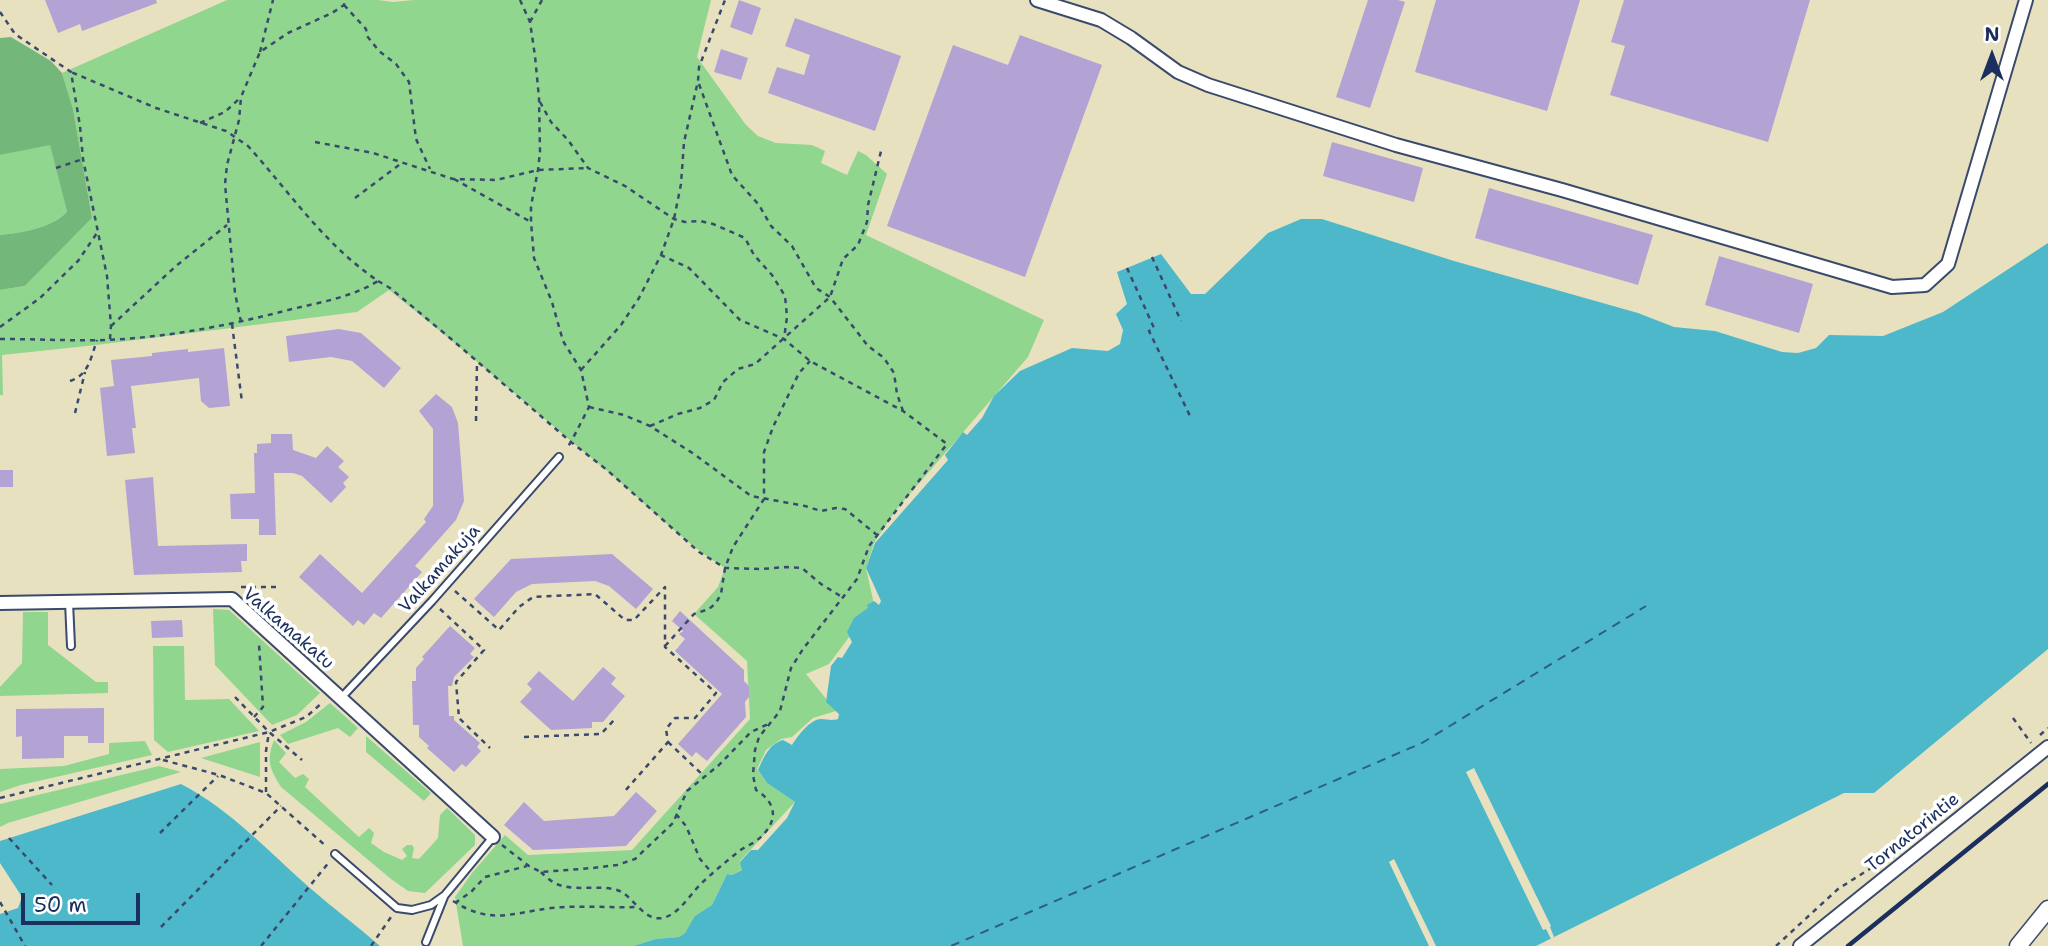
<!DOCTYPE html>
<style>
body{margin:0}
#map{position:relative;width:2048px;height:946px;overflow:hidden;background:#e8e1bf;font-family:"Shantell Sans",sans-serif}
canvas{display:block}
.north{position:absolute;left:1957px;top:21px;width:70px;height:70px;-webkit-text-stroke:5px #fff;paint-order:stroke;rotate:0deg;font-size:19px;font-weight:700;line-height:28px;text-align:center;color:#1b2f5e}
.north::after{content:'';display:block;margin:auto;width:24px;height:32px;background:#1b2f5e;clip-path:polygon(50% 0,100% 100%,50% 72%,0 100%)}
.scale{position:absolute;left:21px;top:893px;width:119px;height:32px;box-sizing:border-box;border:4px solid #1b2f5e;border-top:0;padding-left:9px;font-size:21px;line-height:24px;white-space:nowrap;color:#1b2f5e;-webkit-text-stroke:5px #fff;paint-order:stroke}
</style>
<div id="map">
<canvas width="2048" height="946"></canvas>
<div class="north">N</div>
<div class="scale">50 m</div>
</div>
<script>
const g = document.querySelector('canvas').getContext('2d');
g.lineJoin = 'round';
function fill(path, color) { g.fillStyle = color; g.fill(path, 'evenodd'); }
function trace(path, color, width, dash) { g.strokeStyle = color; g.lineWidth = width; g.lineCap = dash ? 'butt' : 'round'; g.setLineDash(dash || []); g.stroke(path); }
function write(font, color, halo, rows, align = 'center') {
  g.font = font + ' "Shantell Sans",sans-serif'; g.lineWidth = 7; g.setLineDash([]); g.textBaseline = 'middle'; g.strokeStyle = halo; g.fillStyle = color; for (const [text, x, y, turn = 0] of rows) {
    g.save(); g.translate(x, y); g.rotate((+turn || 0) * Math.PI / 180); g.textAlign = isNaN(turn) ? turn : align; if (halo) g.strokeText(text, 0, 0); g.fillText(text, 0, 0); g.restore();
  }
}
const green = new Path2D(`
 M227,0H378L393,2L414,0H711L697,57L746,125L758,136L776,143L812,145L825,151L821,163L847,175L858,151L866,155L887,174L866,235L1044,320L1028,357L896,510L874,543L866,568L874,604L829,664L806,674L836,711L813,718L792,737L781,739L766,750L757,769L767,783L795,802L740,861L743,869L732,875L727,874L712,905L696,916L685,933L679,937L656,939L633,946H463L455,897L472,873L505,835L528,855L632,850L750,719L747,661L694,614L718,587L725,568C681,541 646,503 606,470C533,410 463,348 389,290L357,312L96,345L2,355L3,395H0V290L25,286L92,218L73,109L62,73Z
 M50,144L67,212C50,228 23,233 0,235V155Z
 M213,609L229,610L320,693L297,715L272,725L215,665Z
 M23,612H48V645L96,682H108V693L0,696V687L22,663Z
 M153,646H184L185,700L229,699L259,731L168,752L154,740Z
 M330,703L358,728L350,737L338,728L288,744L280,735L306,722Z
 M366,736L431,793L424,801L366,752Z
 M274,740L286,753L279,762L295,778L303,774L309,779L305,787L359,837L369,828L374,833L371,843L384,852L402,860L407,856L402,849L407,845H412L414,848L412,858L419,859L438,838L440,815L447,808L475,835V845L425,893L408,891L391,879L281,787C270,769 266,761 274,740Z
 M145,741L152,755L21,785L0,792V769L64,766L109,754V743Z
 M260,742V777L201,758Z
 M159,766L181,772L8,823L0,827V804Z`);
const forest = new Path2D(`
 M11,37L51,61L62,73L73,109L92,218L25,286L0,290V235C22,233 51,228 67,212L50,145L0,155V38Z`);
const water = new Path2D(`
 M1301,219H1322L1454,261L1638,313L1674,327L1715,331L1782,352L1798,353L1816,348L1829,335L1883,336L1943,312L2048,243V649L1874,793H1844L1536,946H633L656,939L679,937L685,933L695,916L712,905L727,874L732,875L742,870L740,862L751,850H758L787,818L795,802L767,783L758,770C764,757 769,744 783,740L792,745C797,737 810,719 821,719C828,719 830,721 838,719L839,714L826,702L831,666L838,657L842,658L852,642L847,632L854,618L868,608L867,605L874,601L879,605L881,601L866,568L875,543L948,460L945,455L963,432L967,435L982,418L994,396L1020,371L1072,348L1108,351L1120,344L1123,330L1116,314L1127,304L1117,272L1161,254L1191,294H1205L1268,233Z
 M181,784C231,810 268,851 310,888C333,908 357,926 380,946H0V914L18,908L22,897L0,863V841Z`);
const pier = new Path2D(`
 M1474,768L1551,926L1550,927L1554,937L1551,939L1546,929L1543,930L1466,772Z
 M1394,859L1436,946H1429L1389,862Z`);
const ferry = new Path2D(`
 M951,946L1422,743L1646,606`);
const building = new Path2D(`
 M45,0H156L157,3L82,31L80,24L58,33Z
 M739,0L761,8L752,35L730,27Z
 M1368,0H1398L1405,2L1370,108L1336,97Z
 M1436,0H1580L1547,111L1415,72Z
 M1624,0H1810L1768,142L1610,95L1625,46L1611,42Z
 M795,18L901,56L875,131L768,93L777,67L804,75L810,55L785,46Z
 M1020,35L1102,65L1025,277L887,226L953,45L1008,65Z
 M721,49L748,58L741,80L714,72Z
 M1332,142L1423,168L1414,202L1323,176Z
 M1489,188L1653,235L1638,285L1475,238Z
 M1719,256L1813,284L1799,333L1705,305Z
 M339,329L361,333L401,368L384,388L352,361L331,357L289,362L286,336Z
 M224,348L230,406L209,408L201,401L199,378L131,386L136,428H132L135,453L107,456L100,388L114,386L111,360L152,356V353L188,349V352Z
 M436,394L452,407L458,423L464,501L456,520L415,566L422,572L381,618L374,613L364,625L358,620L353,626L299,577L320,554L362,593L426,522L424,519L433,506V429L419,411Z
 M271,434H292L293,450L316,458L327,446L344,461L338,467L349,477L343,483L346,487L331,503L302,476L293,473H274L276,535H259V519H231L230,494L255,493L254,453H257V444L271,443Z
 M0,470H13V487H0Z
 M153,477L158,546L247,544V561H241L242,572L134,575L125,480Z
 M612,554L653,589L636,609L609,586L595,581L532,584L516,592L494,617L474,599L511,559Z
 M680,611L744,670V681L749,686V697L745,702L746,717L707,761L696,752L692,757L678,744L722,694L675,651L685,639L679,634L683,631L672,621Z
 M182,620L183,637L152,638L151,621Z
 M450,626L475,648L470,654L474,657L454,677L452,686H448L449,716H454V720L480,743L477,747L481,751L466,767L462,764L454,772L427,748L429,746L419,737V725H413L412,681H416V668L424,659L422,657Z
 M603,667L616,678L611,684L625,696L603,722H592V728L551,730L520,702L532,689L527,684L539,671L573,701Z
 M104,708V743H88V736H64V758L22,759V736L16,737V709Z
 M636,792L657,811L626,846L533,850L504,825L524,802L544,821L614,816Z`);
const path = new Path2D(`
 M520,0L530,22L535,56L539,98L540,152L538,170L531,206V222L534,258L552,302L563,341L581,370L589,407L571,442L566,449
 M344,5L366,29L367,36L379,51L396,64L409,82L416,139L430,169
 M0,12L15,34L71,72L80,126L83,159L107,276L111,326L110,339
 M530,22L542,0
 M260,52L273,0
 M699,84L732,175L759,205L771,226L792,246L816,288L830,297L868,346L884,358L894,373L897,394L903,411
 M540,102L551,122L568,140L588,168L625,186L674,219L685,222L700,221L713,224L745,238L754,255L772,275L785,296L787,317L784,339
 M200,123L225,112L241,97
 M315,142L373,153L453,179L496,180L538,170L588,168
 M56,168L83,159
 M454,179L531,222
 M355,198L403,162
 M1152,257L1181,321
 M1127,268L1154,328L1149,331L1191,418
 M378,281L390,288L450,338L571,442L607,470L699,552L725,568L761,569L787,567L802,568L821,584L842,597
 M241,322L235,293L225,184L227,165L239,120L241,97L260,52L288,33L332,13L344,5L345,0
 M232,324L242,402
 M111,326L176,266L227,225
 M0,327L40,298L78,261L97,233
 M0,339C36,339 72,341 107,340C170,337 231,325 292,309C322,302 352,297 378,281C324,244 291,194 248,146L226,131L156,108L71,72
 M581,370L621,325L639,298L661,255L674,219L681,184L684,142L698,81L699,67L725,0
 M70,381C89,375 91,357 97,340
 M589,407L624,415L650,426L694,454L751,496L805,506L821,511L836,508L845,509L877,535
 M75,413L85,372
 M476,421L477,361
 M650,426L678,414L700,408L714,400L723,382L738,369L755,364L830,297L843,259L858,245L867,222L868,205L882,147
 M241,587H281
 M455,591L499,630L519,607L533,597L595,594L625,620H634L665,587V647L716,693L695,718H675L666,729L668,742L625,791
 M440,609L484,650L456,682L459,718L490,748
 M665,646L694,614L709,609L716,603L721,594L725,568L733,547L764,499V452L773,427L799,373L810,361
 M235,697L269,732L302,760
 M254,717L263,707L259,644
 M2013,718L2031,743
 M2040,735L2048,728
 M524,737L601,734L615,719
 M668,742L705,777
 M163,760L219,775L266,793L327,847
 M266,792V751L269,732
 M0,798L269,732L306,717L323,702
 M676,814L686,826L700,859L712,873
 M160,833L218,776
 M9,838L52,885
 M502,845L529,866L541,872L593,868L617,865L635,859L673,823L687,791L719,765L751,732L768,724
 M541,872C544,875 549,880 553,882C571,893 597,884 617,890C634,895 644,925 666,917C682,911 692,891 705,880C717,869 729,859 742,849C747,846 752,844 756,841C778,824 779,804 756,790L753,775L755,750L759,737L780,711L791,668L803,649L857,579L869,546L947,444L903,411L810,361L784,339L740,320L689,268L661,255
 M453,901C491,925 511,913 551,908C580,905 609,908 638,907
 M0,902L25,946
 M455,903L471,892L485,877L527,866
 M161,927L281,806
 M261,946L330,861
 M371,946L391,917
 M1776,946L1838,889L1879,863`);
const service = new Path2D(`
 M69,602L71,646
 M341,698L432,601L559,457
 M335,854L397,908L412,910L431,905L445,895L493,837
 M426,942L444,897`);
const minor = new Path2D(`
 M1037,0L1101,20L1131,38L1178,72L1208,85L1396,145L1562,190L1892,287L1925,285L1948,264L2026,0
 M0,603L232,599L493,837
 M1800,946L2048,747`);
const tertiary = new Path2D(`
 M2018,946L2048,909`);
const rail = new Path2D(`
 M1848,946L2048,784`);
const streetNames = [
 ["Valkamakuja",440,569,-48],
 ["Valkamakatu",288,629,41],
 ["Tornatorintie",1913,833,-39]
];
fill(green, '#90d68f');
fill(forest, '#74b77a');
fill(water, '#4eb8cb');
fill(pier, '#e8e1bf');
trace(ferry, '#2d5f84', 2, [9, 7]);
fill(building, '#b3a2d4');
trace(service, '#3a4a6d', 10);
trace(minor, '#3a4a6d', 16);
trace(tertiary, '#3a4a6d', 19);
trace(path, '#3a4a6d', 2.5, [5, 5]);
trace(service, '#fff', 6);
trace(minor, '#fff', 12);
trace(tertiary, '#fff', 16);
trace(rail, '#1b2f5e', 4.5);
write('18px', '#1b2f5e', '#fff', streetNames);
</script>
